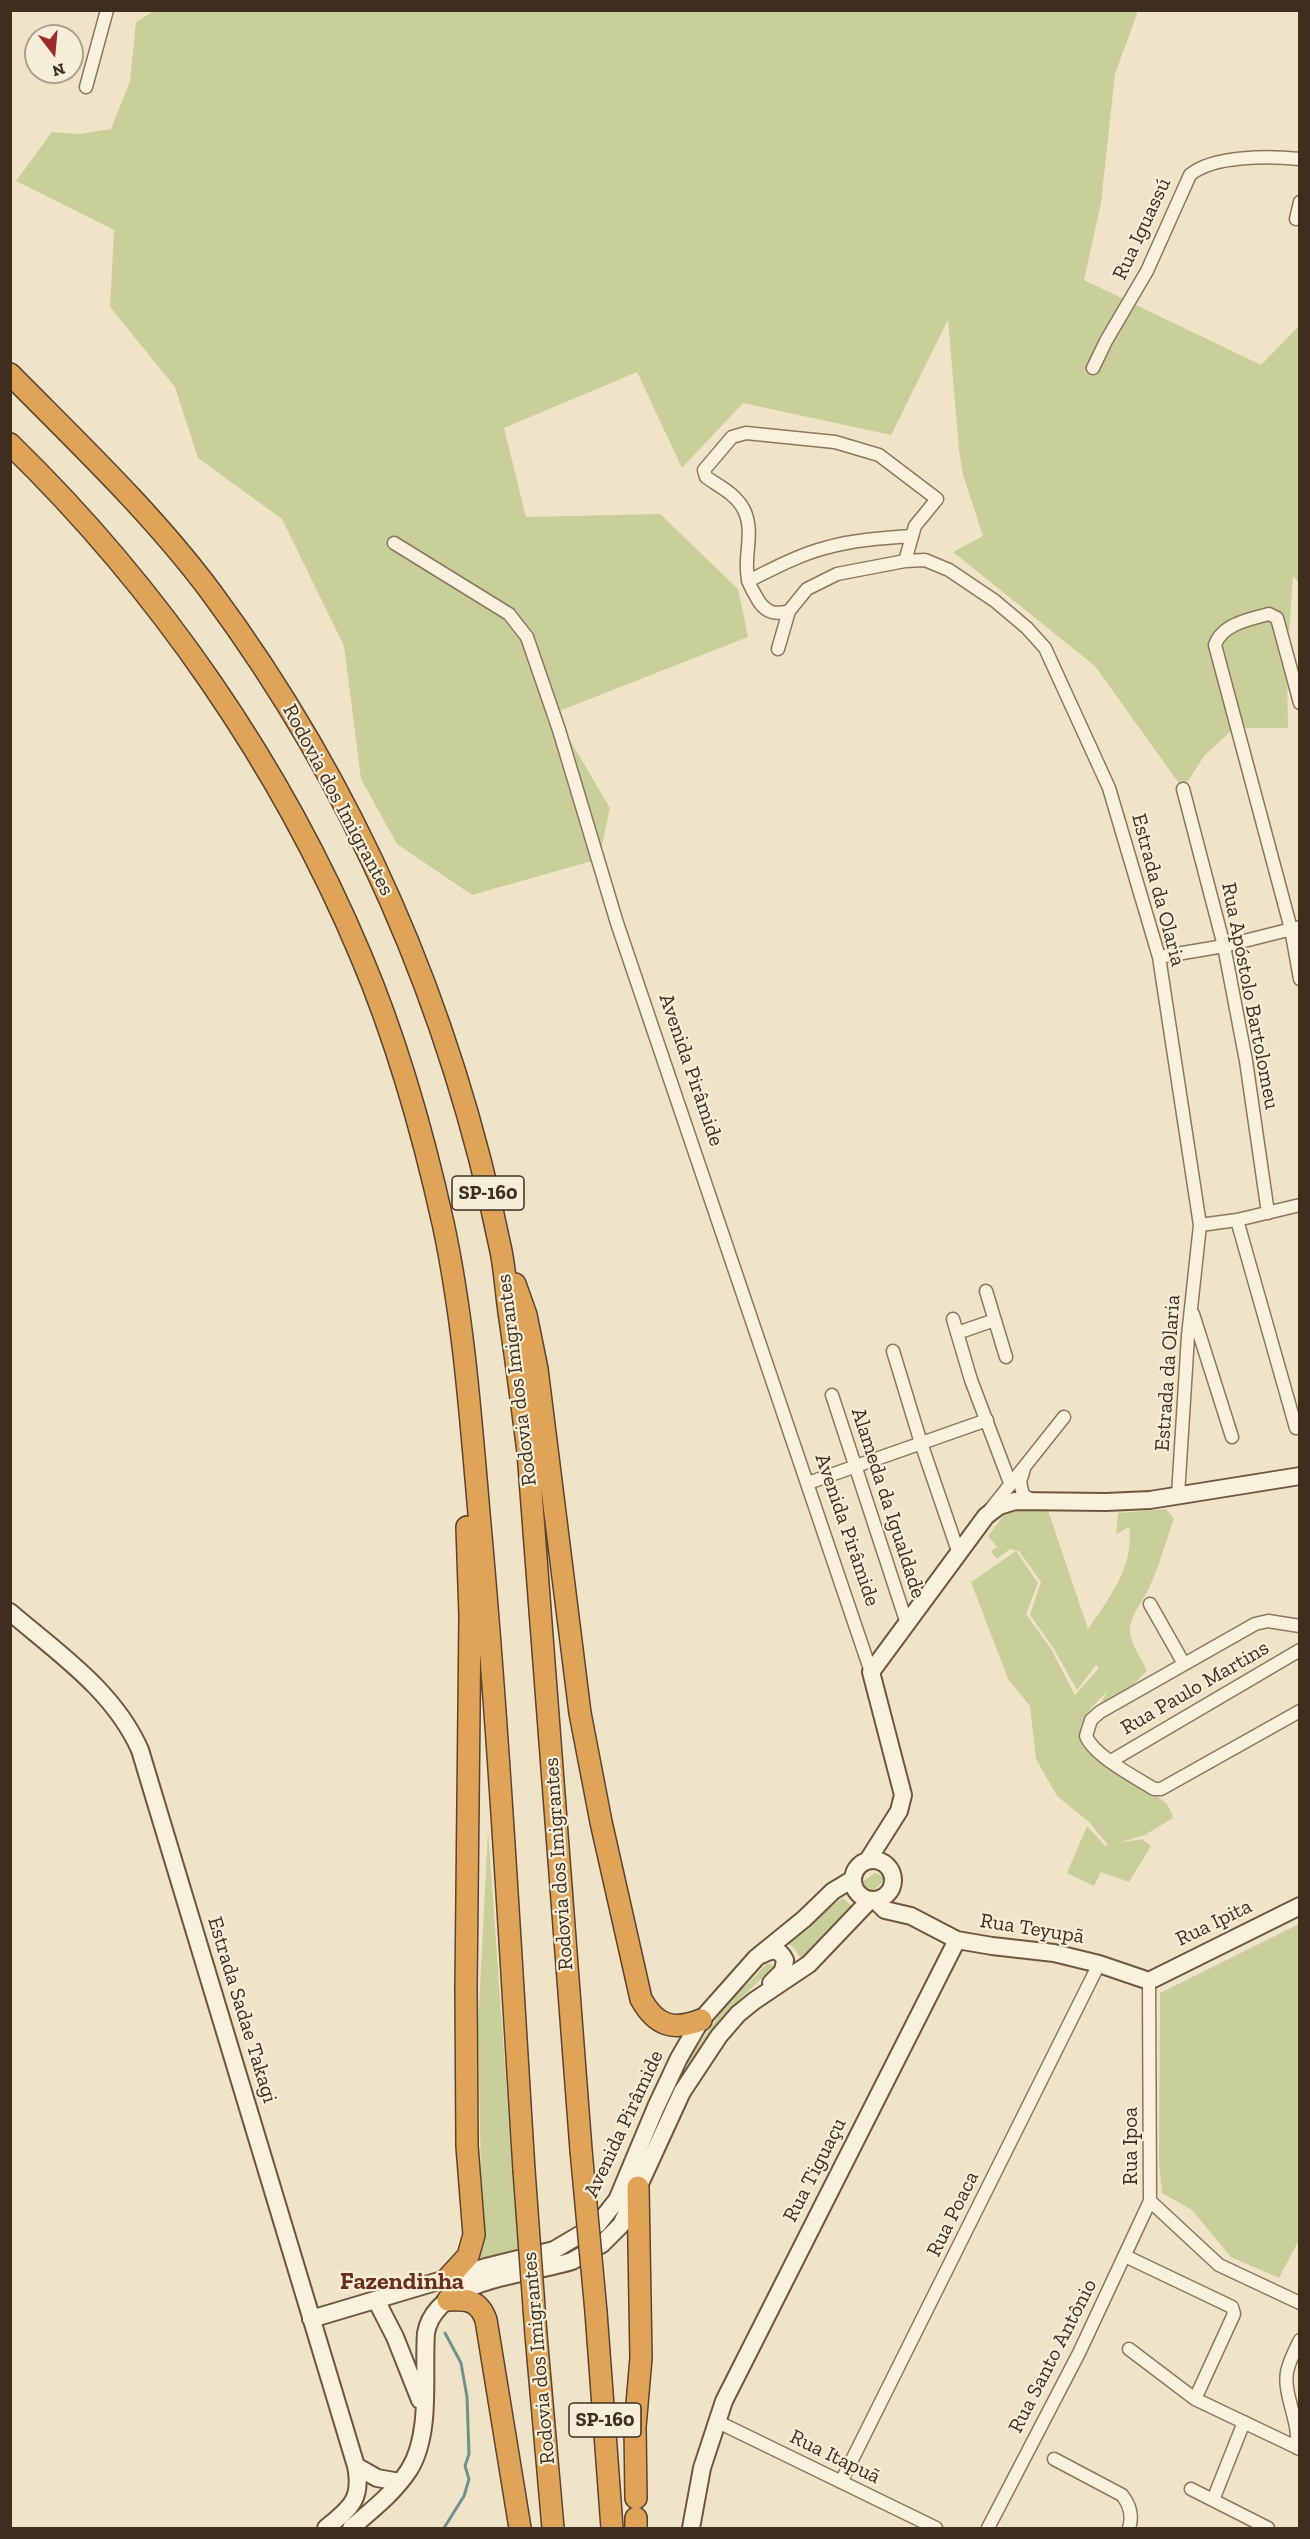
<!DOCTYPE html>
<meta charset="utf-8">
<style>
body{margin:0}
#map{position:relative;width:1310px;height:2539px;overflow:hidden;background:#f0e4c8;font-family:"Zilla Slab",serif}
canvas{display:block}
.frame{position:absolute;inset:0;border:12px solid #3d2e20;pointer-events:none}
.north{position:absolute;left:24px;top:24px;width:60px;height:60px;box-sizing:border-box;background:#f7eed8;border:2px solid #ada18e;border-radius:50%;rotate:164deg;font-size:16px;font-weight:700;line-height:24px;text-align:center;color:#3d2e20}
.north::after{content:'';display:block;margin:auto;width:21px;height:27px;background:#9e2a2b;clip-path:polygon(50% 0,100% 100%,50% 72%,0 100%)}
</style>
<div id="map">
<canvas width="1310" height="2539"></canvas>
<div class="frame"></div>
<div class="north">N</div>
</div>
<script>
const g = document.querySelector('canvas').getContext('2d');
g.lineJoin = 'round';
function fill(path, color) { g.fillStyle = color; g.fill(path, 'evenodd'); }
function trace(path, color, width, dash) { g.strokeStyle = color; g.lineWidth = width; g.lineCap = dash ? 'butt' : 'round'; g.setLineDash(dash || []); g.stroke(path); }
function write(font, color, halo, rows, align = 'center') {
  g.font = font + ' "Zilla Slab",serif'; g.lineWidth = 4.5; g.setLineDash([]); g.textBaseline = 'middle'; g.strokeStyle = halo; g.fillStyle = color; for (const [text, x, y, turn = 0] of rows) {
    g.save(); g.translate(x, y); g.rotate((+turn || 0) * Math.PI / 180); g.textAlign = isNaN(turn) ? turn : align; if (halo) g.strokeText(text, 0, 0); g.fillText(text, 0, 0); g.restore();
  }
}
const green = new Path2D(`
 M154,11H1138L1115,74L1101,203L1084,280L1261,365L1297,328L1299,330L1300,585L1293,576L1287,663L1288,728H1234L1204,756L1183,789L1095,666L953,552L983,536L963,475L959,450L948,320L891,435L743,403L682,468L637,372L504,428L526,517L660,514L738,589L748,637L554,713L610,808L599,859L472,895L397,844L361,779L344,646L282,519L198,458L175,387L110,307L114,230L16,181L52,132L80,134L111,129L130,81L136,22Z
 M1031,1508L1048,1510L1088,1629C1109,1599 1135,1565 1129,1527L1116,1534L1118,1513L1166,1509L1174,1519C1166,1541 1160,1564 1150,1586C1143,1602 1130,1614 1130,1632C1131,1645 1142,1659 1147,1671L1131,1687L1100,1704L1108,1691C1092,1707 1065,1731 1090,1754C1095,1759 1105,1761 1111,1765C1124,1773 1136,1785 1149,1792C1161,1799 1170,1803 1173,1818L1145,1835L1118,1843L1142,1839L1151,1846L1129,1882L1101,1872L1094,1886L1067,1873L1087,1826L1105,1846L1108,1845L1089,1822L1057,1796L1036,1759L1030,1706L1008,1679L971,1582L1016,1551L1038,1583L1026,1614L1051,1649L1075,1695L1099,1668L1096,1665L1077,1690L1054,1649L1030,1615L1041,1582L1019,1551L1010,1549L997,1559L991,1551L997,1547L988,1536L1007,1511Z
 M488,1830L518,2248L476,2260L485,2233L481,2179L478,2025Z
 M875,1873L884,1876L883,1882L873,1890L862,1886L863,1881Z
 M843,1898L852,1906L802,1961L795,1949L784,1940Z
 M1299,1924V2240L1279,2278L1231,2257L1192,2210L1162,2193L1159,2162L1160,1993Z
 M767,1963L773,1965L775,1970L762,1978L737,2002L686,2067L685,2064L733,1995L750,1982Z`);
const stream = new Path2D(`
 M444,2528L464,2496L469,2479L465,2466L469,2454L467,2397L461,2363L445,2333`);
const street = new Path2D(`
 M86,87L107,10
 M1296,219L1300,202
 M1093,368L1106,341L1147,271L1190,175C1213,155 1270,156 1300,159
 M394,543L509,614L527,637L559,730L617,923L871,1672
 M748,581C773,569 798,555 825,548C853,540 883,538 912,536
 M789,611C776,615 766,613 758,600C755,594 749,586 748,579C743,556 755,533 744,510C736,494 720,487 706,477L704,470L732,437L746,433L835,442L879,455L937,499L915,526L905,561
 M778,649L789,611L807,589L837,574L905,561L925,560L949,570L995,601L1027,628L1045,648L1109,788L1159,957L1200,1225L1188,1336L1178,1495
 M1300,703L1277,618L1269,614C1250,619 1222,624 1215,645L1291,929L1300,979
 M1183,789L1224,946L1246,1061L1268,1213
 M1159,957L1224,946L1300,927
 M1237,1220L1296,1428
 M1200,1225L1237,1220L1300,1205
 M986,1291L1006,1357
 M1193,1314L1232,1437
 M953,1319L971,1380L1010,1483
 M957,1333L995,1320
 M893,1351L921,1443L959,1554
 M832,1395L907,1624
 M1024,1469L1020,1482L1023,1495L1030,1499
 M808,1483L987,1420
 M990,1510L1064,1417
 M1150,1604L1184,1664
 M1300,1626L1268,1621L1255,1624L1100,1712L1091,1720L1086,1736C1094,1756 1135,1777 1154,1789H1161L1300,1711
 M1111,1761L1300,1650
 M1149,1981L1150,2201L1219,2265L1300,2303
 M1125,2256L1232,2307L1234,2314L1195,2399L1300,2449
 M1129,2349L1195,2399
 M716,2421L936,2528
 M1297,2448C1300,2421 1283,2395 1287,2372C1289,2361 1295,2350 1300,2340
 M1054,2459L1122,2495C1130,2505 1133,2516 1129,2528
 M841,2482L1099,1964
 M1191,2489L1268,2528
 M1213,2500L1244,2422
 M988,2528L1079,2353L1150,2201`);
const secondary = new Path2D(`
 M10,1612C58,1653 114,1691 140,1750L356,2466C363,2500 349,2509 326,2528
 M853 1880a20 20 0 1 1 40 0a20 20 0 1 1-40 0Z
 M868,1860L899,1811L903,1795L871,1672L986,1516L999,1506L1015,1501L1106,1502L1150,1500L1300,1476
 M876,1901L885,1910L911,1916L957,1940L992,1946L1054,1953L1099,1964L1149,1981L1300,1906
 M761,1955C772,1949 779,1948 785,1960L783,1971L771,1983
 M376,2300L395,2337L420,2400
 M311,2319L486,2267L554,2250L598,2224L617,2200L656,2107L679,2058L701,2020L756,1958L804,1919L833,1891L853,1879
 M356,2466L377,2478L400,2482
 M351,2528C372,2510 394,2493 409,2470C432,2434 423,2374 426,2333C436,2278 529,2275 572,2261L602,2244L621,2225L682,2092L719,2036L738,2014L754,2001L809,1964L870,1900
 M691,2528L702,2468L724,2401L957,1940`);
const highway = new Path2D(`
 M10,374C79,444 152,513 211,592C357,789 452,1011 501,1251C505,1271 506,1291 509,1312C516,1359 522,1405 528,1452L581,2150
 M10,444C158,588 281,765 361,956C397,1041 423,1133 443,1223C466,1330 472,1439 482,1547C500,1754 511,1962 524,2170
 M515,1284L526,1315L537,1369L580,1713L601,1822L641,1999C656,2026 673,2031 701,2020
 M447,2279L468,2256L474,2235L467,2146L466,1988L470,1616L467,1527
 M448,2300C467,2299 479,2300 486,2320L520,2528
 M596,2312L612,2528
 M536,2335L553,2528
 M636,2498L635,2427L641,2358L638,2187
 M636,2528V2518`);
const highwayBridge = new Path2D(`
 M581,2150L596,2312
 M524,2170L536,2335`);
const shields = [
 [488,1193,72],
 [605,2420,72]
];
const shieldNames = [
 ["SP-160",488,1193],
 ["SP-160",605,2420]
];
const streetNames = [
 ["Rua Iguassú",1142,229,-65],
 ["Rodovia dos Imigrantes",338,800,62],
 ["Estrada da Olaria",1158,890,75],
 ["Rua Apóstolo Bartolomeu",1250,996,79],
 ["Avenida Pirâmide",691,1070,71],
 ["Estrada da Olaria",1168,1373,-86],
 ["Rodovia dos Imigrantes",517,1380,-97],
 ["Alameda da Igualdade",888,1503,72],
 ["Avenida Pirâmide",847,1530,71],
 ["Rua Paulo Martins",1195,1688,-30],
 ["Rodovia dos Imigrantes",559,1864,-94],
 ["Rua Ipita",1214,1923,-26],
 ["Rua Teyupã",1032,1929,9],
 ["Estrada Sadae Takagi",242,2010,73],
 ["Avenida Pirâmide",624,2124,-65],
 ["Rua Ipoa",1131,2146,-90],
 ["Rua Tiguaçu",815,2170,-63],
 ["Rua Poaca",953,2214,-64],
 ["Rua Santo Antônio",1053,2356,-63],
 ["Rodovia dos Imigrantes",539,2358,-95],
 ["Rua Itapuã",835,2457,26]
];
const quarterNames = [
 ["Fazendinha",402,2282]
];
fill(green, '#c9cf9b');
trace(stream, '#6f938a', 3);
trace(street, '#8d765c', 15);
trace(secondary, '#6f573f', 20);
trace(highway, '#5b4430', 24);
trace(street, '#faf1dc', 12);
trace(secondary, '#faf1dc', 16);
trace(highway, '#e0a458', 21);
trace(highwayBridge, '#5b4430', 24, []);
trace(highwayBridge, '#e0a458', 21);
for (const [x, y, w] of shields) { const box = new Path2D(); box.roundRect(x - w / 2, y - 17, w, 34, 4.5); g.fillStyle = '#f7eed8'; g.fill(box); trace(box, '#3d2e20', 1.5); }
write('bold 20px', '#3d2e20', null, shieldNames);
write('21px', '#3d2e20', '#f7eed8', streetNames);
write('bold 24px', '#6b2e1e', '#f7eed8', quarterNames);
</script>
